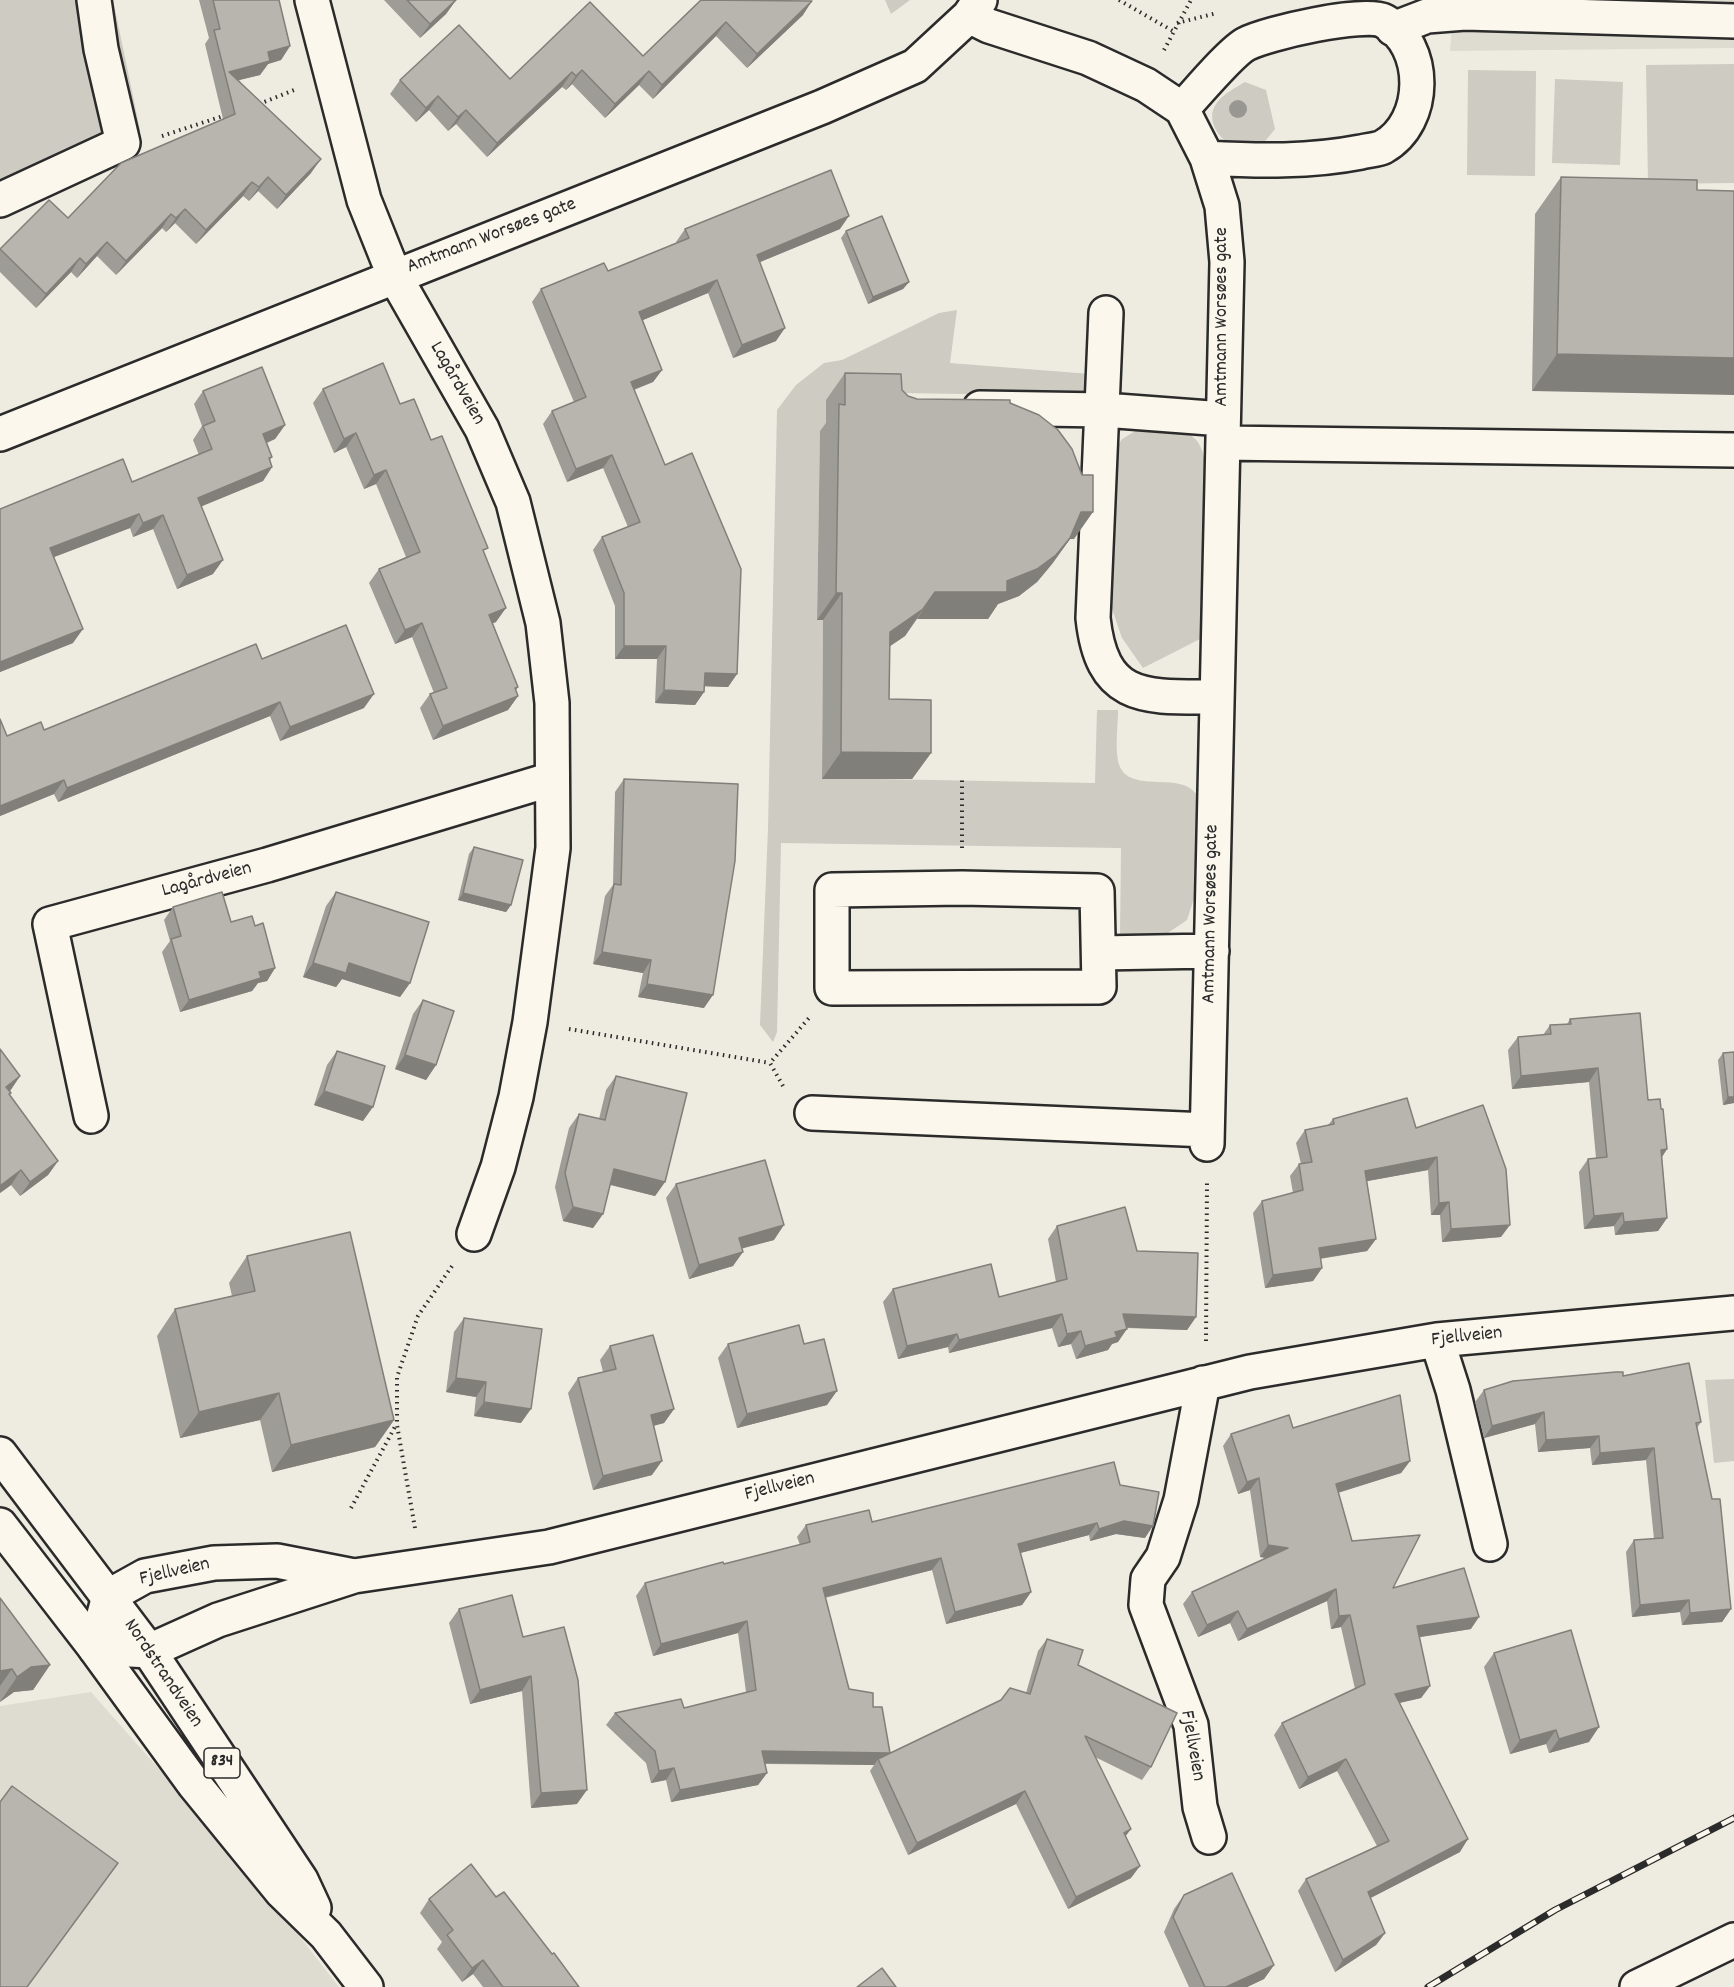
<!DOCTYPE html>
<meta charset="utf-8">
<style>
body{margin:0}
canvas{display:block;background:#eeebe0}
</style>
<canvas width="1734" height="1987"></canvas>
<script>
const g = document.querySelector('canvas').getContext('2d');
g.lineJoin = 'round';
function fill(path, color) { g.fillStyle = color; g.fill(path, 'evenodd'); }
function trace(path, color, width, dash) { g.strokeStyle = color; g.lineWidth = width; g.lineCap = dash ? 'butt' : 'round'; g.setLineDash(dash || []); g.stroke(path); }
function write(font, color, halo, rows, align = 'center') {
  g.font = font + ' Dekko,sans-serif'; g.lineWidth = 4.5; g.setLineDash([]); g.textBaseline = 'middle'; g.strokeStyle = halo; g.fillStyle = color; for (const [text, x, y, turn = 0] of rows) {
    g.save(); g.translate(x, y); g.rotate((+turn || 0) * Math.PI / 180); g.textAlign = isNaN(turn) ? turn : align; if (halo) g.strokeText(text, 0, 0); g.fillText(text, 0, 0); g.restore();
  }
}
const built = new Path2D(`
 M1454,0H1734V48L1450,51Z
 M91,1692L248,1870L339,1987H0V1706Z`);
const green = new Path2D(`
 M0,0H113L140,130L137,140L0,202Z
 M885,0H910L891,14Z
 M1734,64V183L1648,184L1646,65Z
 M1468,70L1536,71L1535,176L1467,175Z
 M1555,79L1623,82L1620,165L1552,163Z
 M1245,82L1266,90L1275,129L1262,145C1253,144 1237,147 1229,143C1224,141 1219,135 1216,130C1203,105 1226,93 1245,82Z
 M957,310L950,363L1090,374L1092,396L899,393L826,432L820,431L817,620H823L822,778L1095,783L1097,710H1118C1118,726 1115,745 1118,761C1126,797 1180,769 1197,795L1194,898L1187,920L1162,937H1120L1121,848L781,843L777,1032L773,1042L760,1025L768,828L777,410L796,385L824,363L842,360L939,313Z
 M1139,429C1171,430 1199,423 1205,462L1200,639L1143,668L1122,638L1109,600L1115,451L1122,439Z
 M1734,1379V1461L1714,1463L1705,1380Z`);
const path = new Path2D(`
 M1119,0L1173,31
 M1177,23L1217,13
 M1164,50L1191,0
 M259,104L294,90
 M162,136L226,115
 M962,848V780
 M569,1029L770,1063
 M783,1086L770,1063L809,1018
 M1206,1341L1207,1181
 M351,1508L396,1425
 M415,1528L397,1425V1377L418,1316L452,1266`);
const minor = new Path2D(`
 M312,0L364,200L394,275L482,429L513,502L543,623L552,703L553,848L530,1022L516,1097L498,1167L474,1234
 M969,16L989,26L1088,58L1146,85L1182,109L1207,158L1222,206L1227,262L1207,1144
 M1393,29L1427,16L1465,13L1734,21
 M1182,109C1196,94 1231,52 1246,44C1267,33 1364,11 1384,21C1428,45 1428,122 1383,147C1377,150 1368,150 1361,152C1310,162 1259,161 1207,158
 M0,200L123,143L101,49L94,0
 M1106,313L1093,618C1102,702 1145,697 1217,697
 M980,408L1104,410L1223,419
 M0,434L822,107L915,66L969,16L980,0
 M1223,443L1734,450
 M962,888L1097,891L1099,987L832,988V890Z
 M1099,953L1212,951
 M812,1113L1207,1130
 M91,1116L50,924L267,865L552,779
 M1437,1340L1453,1390L1490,1544
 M1203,1383L1181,1500L1163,1557L1148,1579L1146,1605L1191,1725L1200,1807L1209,1837
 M354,1576L277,1561L214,1563L145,1576L109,1596L95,1648L149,1651L218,1620L354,1576L549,1547L1250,1372L1437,1340L1734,1313
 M1637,1987L1734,1940`);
const major = new Path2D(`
 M0,1454L149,1651L301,1880L314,1908
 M0,1525L95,1648L194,1784L282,1892L326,1935L366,1987`);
const rail = new Path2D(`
 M1428,1987L1555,1910L1734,1818`);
const trees = [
 [1238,109]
];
const wall = new Path2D(`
 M199,0H279L290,46L281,60L268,64L260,75L239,80L311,173L277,209L258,191L249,201L243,196L196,244L175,223L166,232L162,228L116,275L97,256L77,278L71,272L36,308L0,272V250L49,200L68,218L223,119L205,44L209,38Z
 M384,0H456L446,14L420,38Z
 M701,0L803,15L747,68L716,36L653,99L639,85L605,118L572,84L566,90L562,87L487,157L456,124L448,131L429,110L416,122L390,94L400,80L510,79L643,56Z
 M1561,177L1697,190L1532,391L1535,214Z
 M685,229H840L760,262L776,341L733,358L708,293L643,320L662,370L653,382L634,390L737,674L728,687L704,686V692L695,705L655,703L657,659H615V606L593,550L602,537L628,527L603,468L567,482L543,424L552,411L574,402L532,302L541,289L608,271L677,243L676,242Z
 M846,231L909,282L903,289L868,304L841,238Z
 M845,373L902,390L908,396L917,399L1010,403L1074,539H1070L1052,564L1037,582L1019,596L998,604L988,619H917L905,636L890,646L889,699L931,753L912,779H822L823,620H817L820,431L826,423V400Z
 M323,389L400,404L431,440L484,553L496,622L493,623L518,696L508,710L433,740L420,708L430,694L434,693L412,637L395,644L369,583L379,569L406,557L376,484L364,489L346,447L334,453L313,403Z
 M203,391L285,425L275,439L267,443L272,457L270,460L272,467L263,481L201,506L213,574L177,589L153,529L133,537L130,528L54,557L73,643L0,672V509L132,482L199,455L193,440L202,426L194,404Z
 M262,659L364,708L280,741L270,716L58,802L54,794L0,816V719L7,736L44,730Z
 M624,779L704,1008L638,997L643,973L593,964L605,896L613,885L615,792Z
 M474,847L511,905L506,912L458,900L469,854Z
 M336,892L410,983L400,997L342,979L336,987L303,977L326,906Z
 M173,907L231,922L255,926L275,968L267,981L258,983L252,991L180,1012L162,952L170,941L164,920Z
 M423,1000L436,1065L426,1080L395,1069L413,1014Z
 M1570,1019L1648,1100L1667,1149L1662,1157L1667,1218L1658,1231L1615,1235L1614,1226L1584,1229L1579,1172L1588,1159L1596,1158L1589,1082L1512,1089L1508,1050L1518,1037L1543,1035L1550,1025L1567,1024Z
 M0,1049L20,1076L10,1091L11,1093L9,1095L58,1161L48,1175L20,1196L11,1185L0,1193Z
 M337,1051L363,1121L314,1105L327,1065Z
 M1734,1052V1103L1723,1105L1718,1060L1723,1053Z
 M616,1076L665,1182L655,1196L610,1185L603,1214L593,1228L563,1221L555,1187L569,1128L579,1114L599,1119L606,1090Z
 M1333,1119L1416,1128L1501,1237L1442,1242L1440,1215H1431L1428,1170L1367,1181L1376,1239L1367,1251L1320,1259L1322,1268L1313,1281L1265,1288L1253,1213L1262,1201L1293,1193L1290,1176L1299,1164H1301L1296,1143L1305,1130L1328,1125Z
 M676,1184L774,1240L742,1248L733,1266L689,1279L666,1198Z
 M1057,1226L1137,1251L1196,1317L1187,1330L1126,1328L1118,1342L1112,1344L1108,1350L1076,1359L1071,1344L1058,1347L1052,1328L949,1353L948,1347L898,1359L883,1302L893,1289L999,1297L1056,1282L1048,1239Z
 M247,1256L394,1420L375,1447L272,1472L260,1420L180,1438L157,1336L175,1309L232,1296L229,1283Z
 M464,1318L521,1423L474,1416L476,1397L446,1392L454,1332Z
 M728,1344H804L827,1405L737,1428L718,1358Z
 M610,1346L674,1409L664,1423L653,1426L652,1475L593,1490L568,1393L578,1378L603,1372L600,1360Z
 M1623,1376L1701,1422L1697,1428L1731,1609L1722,1622L1682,1625L1680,1612L1632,1617L1626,1552L1634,1540L1654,1539L1646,1460L1592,1465L1590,1448L1538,1452L1535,1424L1484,1438L1475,1402L1484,1390Z
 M1293,1428L1410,1461L1401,1473L1338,1493L1352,1541L1393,1588L1471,1629L1419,1637L1430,1686L1421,1698L1399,1703L1460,1852L1370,1898L1385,1933L1376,1945L1335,1972L1298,1891L1306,1879L1377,1846L1337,1771L1299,1789L1274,1735L1282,1723L1355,1689L1341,1627L1331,1629L1327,1601L1238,1641L1230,1623L1198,1637L1183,1604L1192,1592L1266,1558L1260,1557L1250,1490L1238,1494L1223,1446L1231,1434Z
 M1120,1485L1145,1538L1116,1534L1090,1541L1089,1535L1020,1553L1031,1592L1022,1605L946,1624L932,1570L825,1598L849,1689L873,1707L890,1753L1026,1693L1038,1651L1047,1639L1078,1665L1151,1767L1142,1780L1095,1757L1125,1837L1131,1878L1068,1909L1016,1804L908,1855L870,1771L874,1765L765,1764L767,1773L758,1785L671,1802L666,1780L651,1783L646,1763L606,1725L615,1713L684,1708L746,1692L738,1633L653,1656L636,1596L645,1583L800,1545L797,1537L806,1525L872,1522Z
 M0,1598L50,1665L33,1690L14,1692L0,1702Z
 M459,1609L523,1637L577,1804L531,1808L522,1691L470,1704L449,1623Z
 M1494,1653L1589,1742L1549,1753L1546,1744L1510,1754L1484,1667Z
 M1184,1895L1274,1965L1264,1979L1247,1987H1189L1164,1932L1174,1909Z
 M496,1897L552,1954L579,1987H483L473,1974L462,1982L437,1949L442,1942L420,1913L429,1899Z`);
const shadedWall = new Path2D(`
 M456,0L446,14L420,38L430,24Z
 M812,1L803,15L747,68L757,54Z
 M726,22L716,36L653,99L662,85Z
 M290,46L281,60L268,64L260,75L227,83L229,72L268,52Z
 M582,70L572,84L566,90L576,76Z
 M649,71L639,85L605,118L615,104Z
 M572,72L562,87L487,157L497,143Z
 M438,96L429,110L416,122L426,108Z
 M466,110L456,124L448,131L458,117Z
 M321,159L311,173L277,209L286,195Z
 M268,177L258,191L249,201L259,187Z
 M252,182L243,196L196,244L206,230Z
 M185,209L175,223L166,232L176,218Z
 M171,214L162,228L116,275L126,261Z
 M849,216L840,229L748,267L757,255Z
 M107,242L97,256L77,278L86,264Z
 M80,258L71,272L36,308L46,294Z
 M717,280L708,293L631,325L639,312Z
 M909,282L903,289L868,304L873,297Z
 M785,328L776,341L733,358L742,345Z
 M1557,354L1734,358V395L1532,391Z
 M662,370L653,382L622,394L631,382Z
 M285,425L275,439L253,448L263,434Z
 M356,433L346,447L334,453L344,439Z
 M612,455L603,468L567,482L576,469Z
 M272,467L263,481L188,512L198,498Z
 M386,470L376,484L364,489L374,475Z
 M1081,512H1093L1074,539H1070L1052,564L1037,582L1019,596L998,604L988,619H917L935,592L1007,581Z
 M139,514L130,528L41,562L50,548Z
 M163,515L153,529L133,537L143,523Z
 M223,560L213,574L177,589L187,575Z
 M836,593H842L823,620H817Z
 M506,608L496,622L479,629L489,615Z
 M923,609L905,636L871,659L890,632Z
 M422,623L412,637L395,644L405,630Z
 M83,629L73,643L0,672V662Z
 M624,646H666L657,659H615Z
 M705,673L737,674L728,687L696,686Z
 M518,687L510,699L518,696L508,710L433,740L443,726Z
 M664,690L704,692L695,705L655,703Z
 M374,694L364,708L280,741L290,727Z
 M280,702L270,716L58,802L67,788Z
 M841,752L931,753L912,779H822Z
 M64,780L54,794L0,816V806Z
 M463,893L511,905L506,912L458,900Z
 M602,952L651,960L643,973L593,964Z
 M313,963H349L410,983L400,997L342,979L336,987L303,977Z
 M275,968L267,981L258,983L252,991L180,1012L189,1000L259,972Z
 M647,984L713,995L704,1008L638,997Z
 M405,1055L436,1065L426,1080L395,1069Z
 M1598,1068L1589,1082L1512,1089L1521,1076Z
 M20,1076L10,1091L0,1098L6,1087Z
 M324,1091L373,1107L363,1121L314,1105Z
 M1728,1097H1734V1103L1723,1105Z
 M1667,1149L1658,1163L1661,1150Z
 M1437,1157L1428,1170L1357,1183L1365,1171Z
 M58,1161L48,1175L20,1196L30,1182Z
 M614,1169L665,1182L655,1196L604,1183Z
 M21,1170L11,1185L0,1193V1186Z
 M1449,1202L1440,1215H1431L1439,1203Z
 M573,1207L603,1214L593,1228L563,1221Z
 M1623,1213L1614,1226L1584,1229L1594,1216Z
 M1667,1218L1658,1231L1615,1235L1624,1222Z
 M784,1225L774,1240L729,1252L739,1238Z
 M1510,1225L1501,1237L1442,1242L1451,1229Z
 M1376,1239L1367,1251L1310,1260L1319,1248Z
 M743,1252L733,1266L689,1279L699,1265Z
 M1322,1268L1313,1281L1265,1288L1273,1275Z
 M1062,1314L1052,1328L949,1353L959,1340Z
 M1123,1314L1196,1317L1187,1330L1114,1327Z
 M1127,1329L1118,1342L1112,1344L1108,1350L1076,1359L1085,1346L1115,1332Z
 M1081,1331L1071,1344L1058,1347L1067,1334Z
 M957,1334L948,1347L898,1359L907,1346Z
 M456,1378L486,1382L476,1397L446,1392Z
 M837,1391L827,1405L737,1428L747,1414Z
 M279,1393L260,1420L180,1438L199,1412Z
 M484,1402L531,1409L521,1423L474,1416Z
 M674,1409L664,1423L641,1429L651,1415Z
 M1544,1412L1535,1424L1484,1438L1492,1426Z
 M394,1420L375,1447L272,1472L291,1445Z
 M1599,1436L1590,1448L1538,1452L1546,1440Z
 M1654,1448L1646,1460L1592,1465L1600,1453Z
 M662,1461L652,1475L593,1490L603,1476Z
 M1410,1461L1401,1473L1327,1496L1336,1484Z
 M1259,1478L1250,1490L1238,1494L1247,1482Z
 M1124,1521L1153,1526L1145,1538L1116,1534L1090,1541L1099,1529Z
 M1097,1523L1089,1535L1009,1556L1018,1544Z
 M1268,1545L1288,1548L1280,1560L1260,1557Z
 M941,1558L932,1570L814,1600L823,1588Z
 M1336,1589L1327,1601L1238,1641L1247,1629Z
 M1031,1592L1022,1605L946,1624L955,1612Z
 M1689,1600L1680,1612L1632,1617L1640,1605Z
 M1731,1609L1722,1622L1682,1625L1690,1613Z
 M1238,1611L1230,1623L1198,1637L1207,1625Z
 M1350,1615L1341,1627L1331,1629L1339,1616Z
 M1479,1617L1471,1629L1408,1639L1417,1626Z
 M747,1621L738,1633L653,1656L661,1644Z
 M50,1665L33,1690L14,1692L0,1702L17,1677L31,1667Z
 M12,1669L0,1686V1671Z
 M531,1676L522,1691L470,1704L480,1690Z
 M1430,1686L1421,1698L1386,1706L1395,1694Z
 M1599,1727L1589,1742L1549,1753L1559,1739Z
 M1556,1730L1546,1744L1510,1754L1520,1740Z
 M762,1751L890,1753L878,1759L874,1765L753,1763Z
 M1346,1759L1337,1771L1299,1789L1308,1777Z
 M674,1768L666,1780L651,1783L659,1771Z
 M767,1773L758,1785L671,1802L680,1790Z
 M587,1790L577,1804L531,1808L541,1793Z
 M1025,1791L1016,1804L908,1855L917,1843Z
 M1131,1829L1122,1841L1124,1833Z
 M1468,1839L1460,1852L1359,1904L1368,1892Z
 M1140,1866L1131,1878L1068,1909L1076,1897Z
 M1385,1933L1376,1945L1335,1972L1343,1960Z
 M483,1960L473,1974L462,1982L472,1968Z
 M1274,1965L1264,1979L1247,1987H1226Z`);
const building = new Path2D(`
 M213,0H279L290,46L268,52L270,61L229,72L321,159L286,195L268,177L259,187L252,182L206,230L185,209L176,218L171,214L126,261L107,242L86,264L80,258L46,294L0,249L49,200L68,218L121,163L235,114L214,30L220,29Z
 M407,0H456L430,24Z
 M701,0L812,1L757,54L726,22L662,85L649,71L615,104L582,70L576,76L572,72L497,143L466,110L458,117L438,96L426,108L400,80L459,25L510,79L590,2L643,56Z
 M831,170L849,216L757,255L785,328L742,345L717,280L639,312L662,370L631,382L665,465L692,453L741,569L737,674L705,673L704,692L664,690L666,646H624V593L602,537L640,522L612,455L576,469L552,411L586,397L541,289L604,263L608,271L689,238L685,229Z
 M1561,177L1697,180V190L1734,191V358L1557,354Z
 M882,216L909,282L873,297L846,231Z
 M383,363L400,404L414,399L431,440L442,436L488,548L483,550L506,608L489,615L518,687L515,688L518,696L443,726L430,694L447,688L422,623L405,630L379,569L420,552L386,470L374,475L356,433L344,439L323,389Z
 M262,367L285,425L263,434L272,457L269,458L272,467L198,498L223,560L187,575L163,515L143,523L139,514L50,548L83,629L0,662V509L123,459L132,482L212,449L203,426L215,421L203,391Z
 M845,373L901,374L902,390L908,396L917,399L1010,400V403L1039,415L1058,430L1072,449L1082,475H1093V512H1081L1070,538L1056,555L1037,569L1007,581V592H935L923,609L890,632L889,699L931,700V753L841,752L842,593H836L839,404L845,405Z
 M346,625L374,694L290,727L280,702L67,788L64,780L0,806V719L7,736L41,722L44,730L256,644L262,659Z
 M624,779L738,784L735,861L713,995L647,984L651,960L602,952L614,884L621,885Z
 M474,847L523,860L511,905L463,893Z
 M222,892L231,922L252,916L255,926L263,923L275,968L259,972L261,978L189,1000L171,939L181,936L173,907Z
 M336,892L429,922L410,983L349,963L346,973L313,963Z
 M423,1000L454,1011L436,1065L405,1055Z
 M1640,1013L1648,1100L1660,1099L1661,1109H1663L1667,1149L1661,1150L1667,1218L1624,1222L1623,1213L1594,1216L1588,1159L1607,1157L1598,1068L1521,1076L1518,1037L1551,1034L1550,1025L1571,1024L1570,1019Z
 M0,1049L20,1076L6,1087L11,1093L9,1094L58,1161L30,1182L21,1170L0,1186Z
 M337,1051L385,1066L373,1107L324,1091Z
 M1734,1052V1097H1728L1723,1053Z
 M616,1076L687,1093L665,1182L614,1169L603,1214L573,1207L565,1173L579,1114L605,1120Z
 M1407,1098L1416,1128L1483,1105L1506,1169L1510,1225L1451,1229L1449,1202L1439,1203L1437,1157L1365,1171L1376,1239L1319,1248L1322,1268L1273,1275L1262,1201L1303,1190L1299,1164L1312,1162L1305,1130L1334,1124L1333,1119Z
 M765,1160L784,1225L739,1238L743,1252L699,1265L676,1184Z
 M1125,1207L1137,1251L1198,1253L1196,1317L1123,1314L1127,1329L1115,1332L1117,1337L1085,1346L1081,1331L1067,1334L1062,1314L959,1340L957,1334L907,1346L893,1289L991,1264L999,1297L1067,1279L1057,1226Z
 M350,1232L394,1420L291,1445L279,1393L199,1412L175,1309L255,1291L247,1256Z
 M464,1318L542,1329L531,1409L484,1402L486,1382L456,1378Z
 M799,1325L804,1344L824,1339L837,1391L747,1414L728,1344Z
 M653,1335L674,1409L651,1415L662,1461L603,1476L578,1378L616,1369L610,1346Z
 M1689,1363L1701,1422L1696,1423L1712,1499H1720L1731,1609L1690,1613L1689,1600L1640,1605L1634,1540L1663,1538L1654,1448L1600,1453L1599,1436L1546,1440L1544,1412L1492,1426L1484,1390L1513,1381L1616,1372H1623V1376Z
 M1400,1395L1410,1461L1336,1484L1352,1541L1420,1535L1393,1588L1464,1568L1479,1617L1417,1626L1430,1686L1395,1694L1468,1839L1368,1892L1385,1933L1343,1960L1306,1879L1389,1841L1346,1759L1308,1777L1282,1723L1365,1684L1350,1615L1339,1616L1336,1589L1247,1629L1238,1611L1207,1625L1192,1592L1288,1548L1268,1545L1259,1478L1247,1482L1231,1434L1289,1415L1293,1428Z
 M1114,1462L1120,1485L1159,1492L1153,1526L1124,1521L1099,1529L1097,1523L1018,1544L1031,1592L955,1612L941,1558L823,1588L849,1689L873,1693V1707H882L890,1753L762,1751L767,1773L680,1790L674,1768L659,1771L655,1751L615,1713L681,1699L684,1708L756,1690L747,1621L661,1644L645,1583L723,1562L724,1564L810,1542L806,1525L869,1510L872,1522Z
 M512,1595L523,1637L564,1627L578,1680L587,1790L541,1793L531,1676L480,1690L459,1609Z
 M0,1598L50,1665L31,1667L17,1677L12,1669L0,1671Z
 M1571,1630L1599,1727L1559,1739L1556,1730L1520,1740L1494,1653Z
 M1047,1639L1083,1650L1078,1665L1177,1713L1151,1767L1085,1736L1131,1829L1124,1833L1140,1866L1076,1897L1025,1791L917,1843L878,1759L1001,1700L1010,1688L1030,1694Z
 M12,1786L118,1863L27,1987H0V1802Z
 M471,1864L496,1897L504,1892L552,1954L554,1953L579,1987H503L483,1960L472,1968L447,1935L453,1930L429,1899Z
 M1232,1873L1274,1965L1226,1987H1205L1173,1917L1184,1895Z
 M882,1968L896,1987H857Z`);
const shields = [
 [222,1763,36]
];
const shieldNames = [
 ["834",222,1763]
];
const streetNames = [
 ["Amtmann Worsøes gate",492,237,-21],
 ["Amtmann Worsøes gate",1223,317,-90],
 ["Lagårdveien",456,384,60],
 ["Lagårdveien",207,881,-15],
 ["Amtmann Worsøes gate",1212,914,-89],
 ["Fjellveien",1467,1338,-6],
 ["Fjellveien",780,1488,-14],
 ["Fjellveien",175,1573,-13],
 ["Nordstrandveien",162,1674,56],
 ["Fjellveien",1191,1746,80]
];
fill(built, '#dedbd1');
fill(green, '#cecbc2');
trace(minor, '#2b2b2b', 38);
trace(major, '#2b2b2b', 38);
trace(path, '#2b2b2b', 4, [1.5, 4.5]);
trace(minor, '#fbf7ec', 33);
trace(major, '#fbf7ec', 33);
trace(rail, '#2b2b2b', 7);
trace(rail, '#fbf7ec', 4.5, [14]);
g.fillStyle = '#999791';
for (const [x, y] of trees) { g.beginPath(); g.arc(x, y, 9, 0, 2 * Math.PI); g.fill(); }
fill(wall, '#9e9c96');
fill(shadedWall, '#817f7a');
fill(building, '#b8b5ae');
trace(building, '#817f7a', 1.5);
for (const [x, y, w] of shields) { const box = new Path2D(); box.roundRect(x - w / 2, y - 15, w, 30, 4.5); g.fillStyle = '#fbf7ec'; g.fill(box); trace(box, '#2b2b2b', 1.5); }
write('bold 18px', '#2b2b2b', null, shieldNames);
write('20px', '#2b2b2b', '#fbf7ec', streetNames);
</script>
